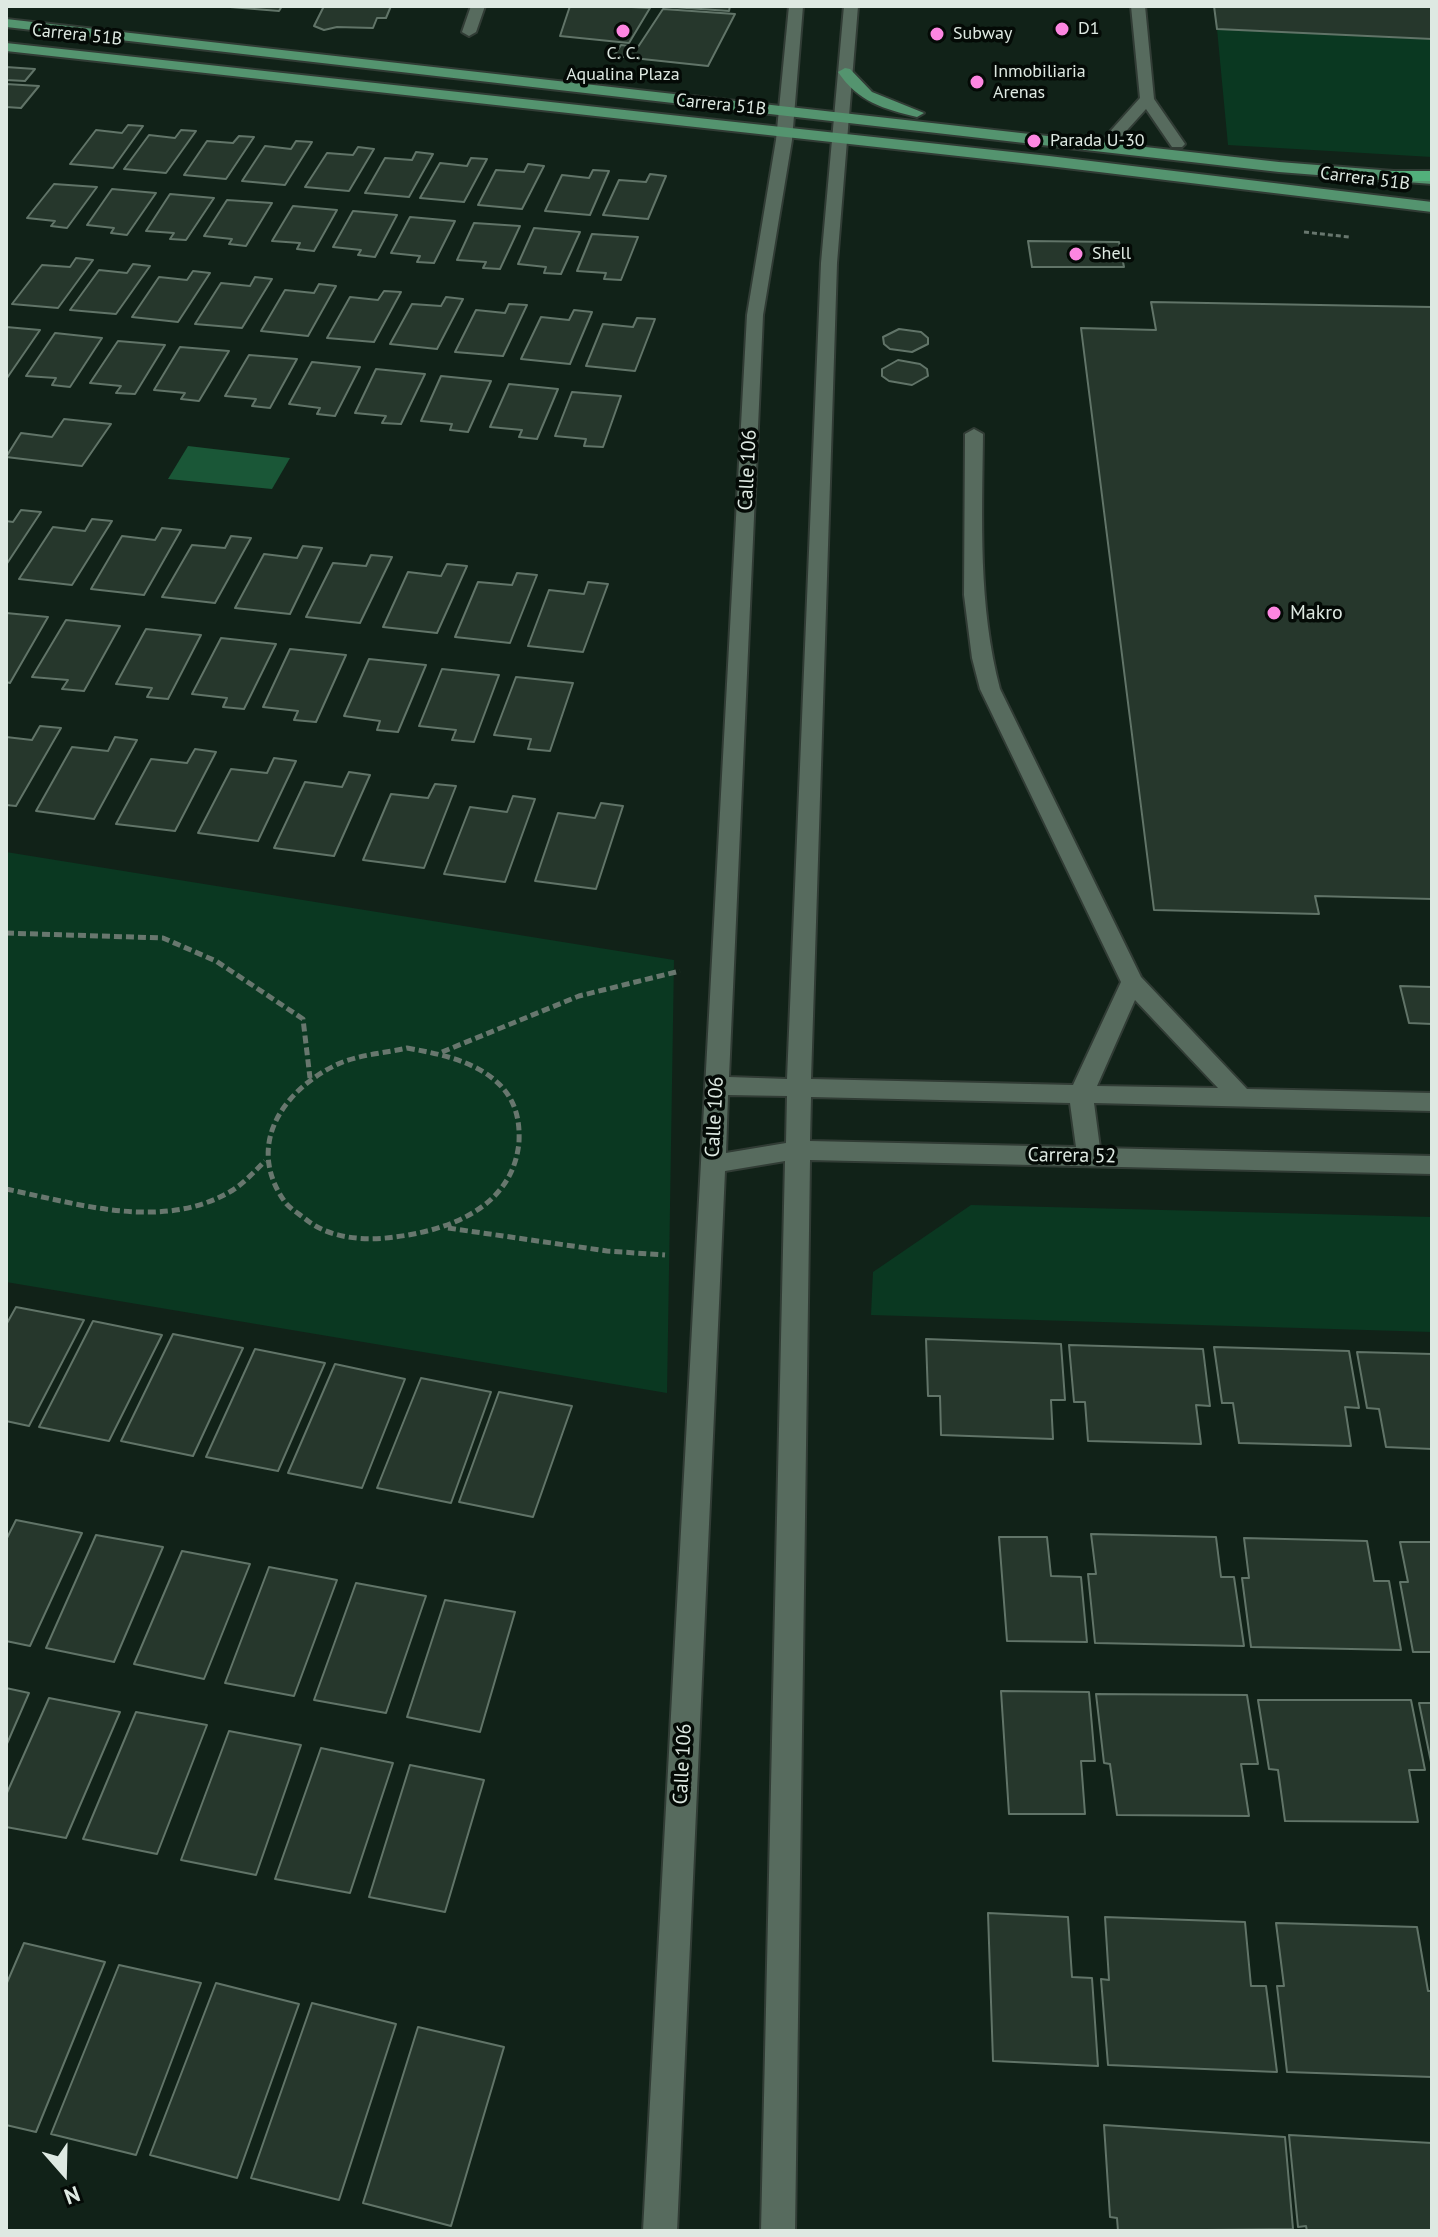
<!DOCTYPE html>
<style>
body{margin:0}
#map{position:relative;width:1438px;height:2237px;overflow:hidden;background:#112218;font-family:"PT Sans",sans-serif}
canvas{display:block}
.frame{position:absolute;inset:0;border:8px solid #dee9e2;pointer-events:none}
.north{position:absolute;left:24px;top:2133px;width:80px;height:80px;-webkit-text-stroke:6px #040a06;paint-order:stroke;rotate:160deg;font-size:22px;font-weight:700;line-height:32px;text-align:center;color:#dee9e2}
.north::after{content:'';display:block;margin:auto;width:28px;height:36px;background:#dee9e2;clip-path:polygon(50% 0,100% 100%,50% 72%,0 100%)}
</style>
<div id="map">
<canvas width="1438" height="2237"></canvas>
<div class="frame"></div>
<div class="north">N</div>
</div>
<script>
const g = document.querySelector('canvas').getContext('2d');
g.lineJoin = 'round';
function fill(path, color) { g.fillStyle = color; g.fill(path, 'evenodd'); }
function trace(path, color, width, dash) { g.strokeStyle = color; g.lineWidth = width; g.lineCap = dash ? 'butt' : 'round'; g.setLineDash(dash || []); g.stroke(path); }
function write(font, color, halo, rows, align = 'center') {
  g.font = font + ' "PT Sans",sans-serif'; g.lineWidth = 7; g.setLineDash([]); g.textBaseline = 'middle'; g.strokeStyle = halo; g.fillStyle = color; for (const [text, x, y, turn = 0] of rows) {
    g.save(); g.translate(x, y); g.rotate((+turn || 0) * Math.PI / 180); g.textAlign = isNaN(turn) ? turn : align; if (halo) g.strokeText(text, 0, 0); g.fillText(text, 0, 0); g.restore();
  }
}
const green = new Path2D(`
 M1217,29L1432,39V157L1228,145Z
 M6,852L674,960L667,1393L6,1282Z
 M971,1205L1432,1217V1332L871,1315L873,1272Z`);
const water = new Path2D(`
 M188,446L290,458L272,489L168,479Z`);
const building = new Path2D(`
 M218,6H282L279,11Z
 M324,6H391L386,18H377L373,28L337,27L324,30L314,26Z
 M570,6H613L650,8L629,43L560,36Z
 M659,6H730L729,11Z
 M1214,6H1432V39L1217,29Z
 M663,9L735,14L708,66L614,56L621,45L638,47Z
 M6,67L35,69L25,81L6,80Z
 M6,84L39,86L21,108L6,107Z
 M128,125L143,126L113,168L70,164L96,130L122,133Z
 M181,130L196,131L166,173L124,169L149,135L175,138Z
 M239,136L254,137L226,179L184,175L207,141L233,143Z
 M296,141L312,142L285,185L242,181L265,146L291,149Z
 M358,147L374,149L349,191L305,187L327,153L353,155Z
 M416,152L433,154L409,197L365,193L385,158L412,160Z
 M471,158L487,159L464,202L420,198L440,163L467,166Z
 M528,164L544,166L522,209L478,205L496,170L524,172Z
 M593,170L609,171L590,215L545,211L562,175L589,178Z
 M650,174L666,176L648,219L603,215L619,180L646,182Z
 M54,184L97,187L67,228L51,226L55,221L27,218Z
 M112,189L156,193L127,235L111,233L114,228L87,225Z
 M170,194L214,198L186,240L170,239L174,233L146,231Z
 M227,200L272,203L246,246L229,244L232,239L204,236Z
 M293,206L337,210L314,251L297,249L300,243L272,241Z
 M353,211L397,215L375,257L358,255L361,250L333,247Z
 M410,217L455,221L434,263L417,262L420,256L391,253Z
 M474,223L520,226L500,269L483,268L486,262L457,260Z
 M534,228L580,232L561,274L544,273L546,267L518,264Z
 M592,234L638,237L621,280L604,279L606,273L577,271Z
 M1028,241L1119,242L1124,267H1032Z
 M76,258L93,260L58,308L12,304L42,265L70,267Z
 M133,264L150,266L116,314L70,310L99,270L127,273Z
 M193,271L210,273L178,322L132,317L159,277L187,280Z
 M255,277L272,279L242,328L195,324L221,283L250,286Z
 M319,284L336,286L308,336L261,331L285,290L314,293Z
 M384,291L401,292L374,342L327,338L350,297L378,300Z
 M446,297L463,299L437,349L390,344L412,304L441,306Z
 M1151,302L1432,307V899L1315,896L1319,914L1154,910L1081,328L1156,330Z
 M509,304L527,305L503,356L455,352L476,310L505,313Z
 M574,310L592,312L570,364L521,359L541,317L569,320Z
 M637,318L655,319L635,371L586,366L603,324L633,327Z
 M6,327L40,330L7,378L6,377Z
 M899,329L921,332L928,338V344L912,352L890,349L884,344L883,337Z
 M55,333L102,338L70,387L52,385L56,378L26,376Z
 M118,341L165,345L135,394L116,393L121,386L90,383Z
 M180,347L229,351L199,401L181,399L185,393L154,390Z
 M249,355L297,359L270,408L252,406L256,399L225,396Z
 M898,360L920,364L927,369L928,376L912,385L889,381L882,376V369Z
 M312,362L360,367L335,416L317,414L320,408L289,404Z
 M376,369L425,374L401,424L382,423L386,416L355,413Z
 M441,376L491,381L468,432L450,430L452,424L421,421Z
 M509,384L558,389L537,439L519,437L522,430L490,427Z
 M572,392L621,396L603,447L584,446L586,439L555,436Z
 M64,419L111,424L82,466L6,457L21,433L52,437Z
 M21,510L41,512L6,565V521L13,522Z
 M92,519L112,521L72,585L19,579L53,527L85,531Z
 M162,528L181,530L144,595L91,589L122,536L155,540Z
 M231,536L251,538L215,603L162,597L192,545L225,548Z
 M303,546L322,548L290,614L235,608L264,554L297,558Z
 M371,555L392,557L360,623L306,617L333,563L366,566Z
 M447,564L467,566L437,633L383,627L408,572L441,576Z
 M517,573L537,575L510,643L455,637L478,582L512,585Z
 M588,582L608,584L583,652L528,646L549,590L584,594Z
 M6,613L48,617L10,683L6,682Z
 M66,620L120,626L84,691L62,689L68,680L32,677Z
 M146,629L201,635L168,699L147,697L152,688L116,684Z
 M221,638L276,644L244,709L223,707L227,698L192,694Z
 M290,649L346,655L316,722L294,720L298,711L263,707Z
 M369,659L426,665L398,732L377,730L380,721L344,716Z
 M442,669L499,675L474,742L452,740L456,730L419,726Z
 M516,677L573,683L550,751L528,749L531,739L494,735Z
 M40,726L61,728L16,806L6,805V737L32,740Z
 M115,737L137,740L94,819L36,811L72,747L108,751Z
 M195,749L216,752L175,831L116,824L151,759L187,763Z
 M274,758L296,761L258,841L198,833L231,769L267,773Z
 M349,772L370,775L334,856L274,848L305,782L342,787Z
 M435,784L456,786L424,868L363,860L391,794L428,798Z
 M513,796L535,799L505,882L444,874L470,807L507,812Z
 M601,803L623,806L596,889L535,881L558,813L595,818Z
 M1400,986L1432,987V1024L1409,1023Z
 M16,1307L84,1320L29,1426L6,1421V1325Z
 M93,1321L162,1335L109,1441L39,1427Z
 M173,1334L243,1348L193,1456L121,1441Z
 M926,1339L1061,1344L1065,1400H1051L1053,1439L941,1435L940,1396H928Z
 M1069,1345L1203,1349L1210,1406L1196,1405L1201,1444L1088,1441L1085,1402H1074Z
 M1214,1347L1349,1351L1359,1408L1345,1407L1351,1446L1239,1443L1233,1403H1222Z
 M255,1349L325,1363L278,1471L206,1457Z
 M1357,1352L1432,1354V1449L1386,1447L1379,1409L1367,1408Z
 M335,1364L405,1379L362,1488L288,1473Z
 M421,1378L491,1392L451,1503L377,1488Z
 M499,1392L572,1406L533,1517L459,1502Z
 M16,1520L82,1533L30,1646L6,1641V1540Z
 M1091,1534L1216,1537L1221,1577H1234L1244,1646L1095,1643L1088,1574H1096Z
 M96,1535L163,1547L114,1662L46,1648Z
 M999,1537H1047L1051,1576L1081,1577L1087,1642L1007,1641Z
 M1244,1538L1367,1541L1374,1581H1389L1401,1650L1251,1647L1242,1578H1249Z
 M1400,1542H1432V1652H1413L1400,1582H1408Z
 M182,1551L250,1564L204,1679L134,1664Z
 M269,1567L337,1580L294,1696L225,1683Z
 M356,1583L426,1596L386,1713L314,1700Z
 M445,1600L515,1612L480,1732L407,1717Z
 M6,1688L29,1693L6,1746Z
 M1001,1691L1089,1692L1095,1761H1081L1085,1814H1009Z
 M1096,1694L1247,1695L1258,1764H1241L1249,1816L1117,1815L1110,1764L1104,1763Z
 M49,1698L120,1712L66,1838L6,1827V1795Z
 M1258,1700H1411L1425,1770H1409L1418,1822L1285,1821L1278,1770L1269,1769Z
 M1419,1703H1432V1767Z
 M136,1712L207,1725L157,1854L83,1839Z
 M229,1731L301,1745L256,1875L181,1860Z
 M321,1748L393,1763L350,1893L275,1879Z
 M410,1765L484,1780L445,1912L369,1897Z
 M988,1913L1068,1917L1072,1977L1092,1978L1098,2066L993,2061Z
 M1105,1917L1245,1922L1251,1986H1266L1277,2072L1108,2065L1101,1979L1109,1980Z
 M1276,1923L1417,1927L1428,1991H1432V2077L1287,2072L1277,1986H1284Z
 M24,1943L105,1962L36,2132L6,2125V1985Z
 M119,1965L201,1983L136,2155L51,2134Z
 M216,1983L299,2004L237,2178L150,2155Z
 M312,2003L396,2024L339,2200L251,2178Z
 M418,2027L504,2047L451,2226L363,2203Z
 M1104,2125L1285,2137L1293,2229L1118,2231L1117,2218L1110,2217Z
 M1289,2135L1432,2143V2231H1307L1306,2226L1298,2227Z`);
const pathFar1 = new Path2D(`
 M1304,232L1349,237`);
const path = new Path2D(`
 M6,933L163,938L216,961L303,1019L310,1078
 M407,1048C440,1054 477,1061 501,1086C516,1102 520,1121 519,1142C513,1207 450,1230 395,1237C366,1241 332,1239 308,1221C301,1215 290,1209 285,1202C245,1146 282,1091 336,1065C356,1055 385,1053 407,1048Z
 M442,1052L579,996L680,971
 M6,1189C79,1204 164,1232 233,1190C245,1182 255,1171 265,1161
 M448,1228L607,1251L665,1255`);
const minor = new Path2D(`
 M471,6H485L476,32L469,36L462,32Z
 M789,6H803L792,140L763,315L729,1077L787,1079L821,263L844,6H858L837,263L811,1079L1073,1085L1121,982L980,689L972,658L964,595L965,434L974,429L983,434C982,520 978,605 1000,689L1141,977L1247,1089L1432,1093V1111L1094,1103L1100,1148L1432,1156V1174L810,1160L795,2231H761L785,1161L725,1171L677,2231H643L747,315L776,140ZM1135,1000L1218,1088L1097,1086ZM728,1095L787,1096L786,1143L726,1153ZM811,1097L1070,1103L1076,1147L810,1141Z
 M1131,6H1145L1154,99L1185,144L1182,147H1172L1146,109L1119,139H1109L1106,136L1140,98Z`);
const major = new Path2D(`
 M6,19L1279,162L1432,174V184L1279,172L6,27Z
 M6,43L1049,156L1432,202V212L1049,166L6,51Z
 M845,68L850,69L872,92L924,113L917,117C884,109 858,102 838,72Z`);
const highway = new Path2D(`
 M1432,171V181H1393L1385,176L1393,171Z`);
const markers = [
 [1062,29,8,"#fd86e1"],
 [623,31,8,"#fd86e1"],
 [937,34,8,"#fd86e1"],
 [977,82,8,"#fd86e1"],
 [1034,141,8,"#fd86e1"],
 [1076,254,8,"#fd86e1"],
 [1274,613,8,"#fd86e1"]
];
const farPoinames = [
 ["D1",1078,29],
 ["Subway",953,34],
 ["C. C.",623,54,"center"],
 ["Aqualina Plaza",623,75,"center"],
 ["Inmobiliaria",993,72],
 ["Arenas",993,93],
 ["Parada U-30",1050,141],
 ["Shell",1092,254]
];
const farStreetnames = [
 ["Carrera 51B",77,35,6],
 ["Carrera 51B",721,105,6],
 ["Carrera 51B",1365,179,7]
];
const streetNames = [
 ["Calle 106",748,470,-87],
 ["Calle 106",715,1117,-87],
 ["Carrera 52",1072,1156,1],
 ["Calle 106",683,1764,-87]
];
const poiNames = [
 ["Makro",1290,613]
];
fill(green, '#0a3821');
fill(water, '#1a5737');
fill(building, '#26372c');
trace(building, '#617468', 2);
trace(minor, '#313c35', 4);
trace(major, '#313c35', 4);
trace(highway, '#313c35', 4);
trace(pathFar1, '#68776e', 3, [5, 3]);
trace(path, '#68776e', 5, [8, 4]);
fill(minor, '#576b5e');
fill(major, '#54946f');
fill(highway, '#52b07b');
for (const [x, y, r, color] of markers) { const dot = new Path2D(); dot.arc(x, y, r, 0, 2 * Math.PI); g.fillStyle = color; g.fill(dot); trace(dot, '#040a06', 3); }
write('18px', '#dee9e2', '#040a06', farPoinames, 'left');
write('18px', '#dee9e2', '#040a06', farStreetnames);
write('20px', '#dee9e2', '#040a06', streetNames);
write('20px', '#dee9e2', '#040a06', poiNames, 'left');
</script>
